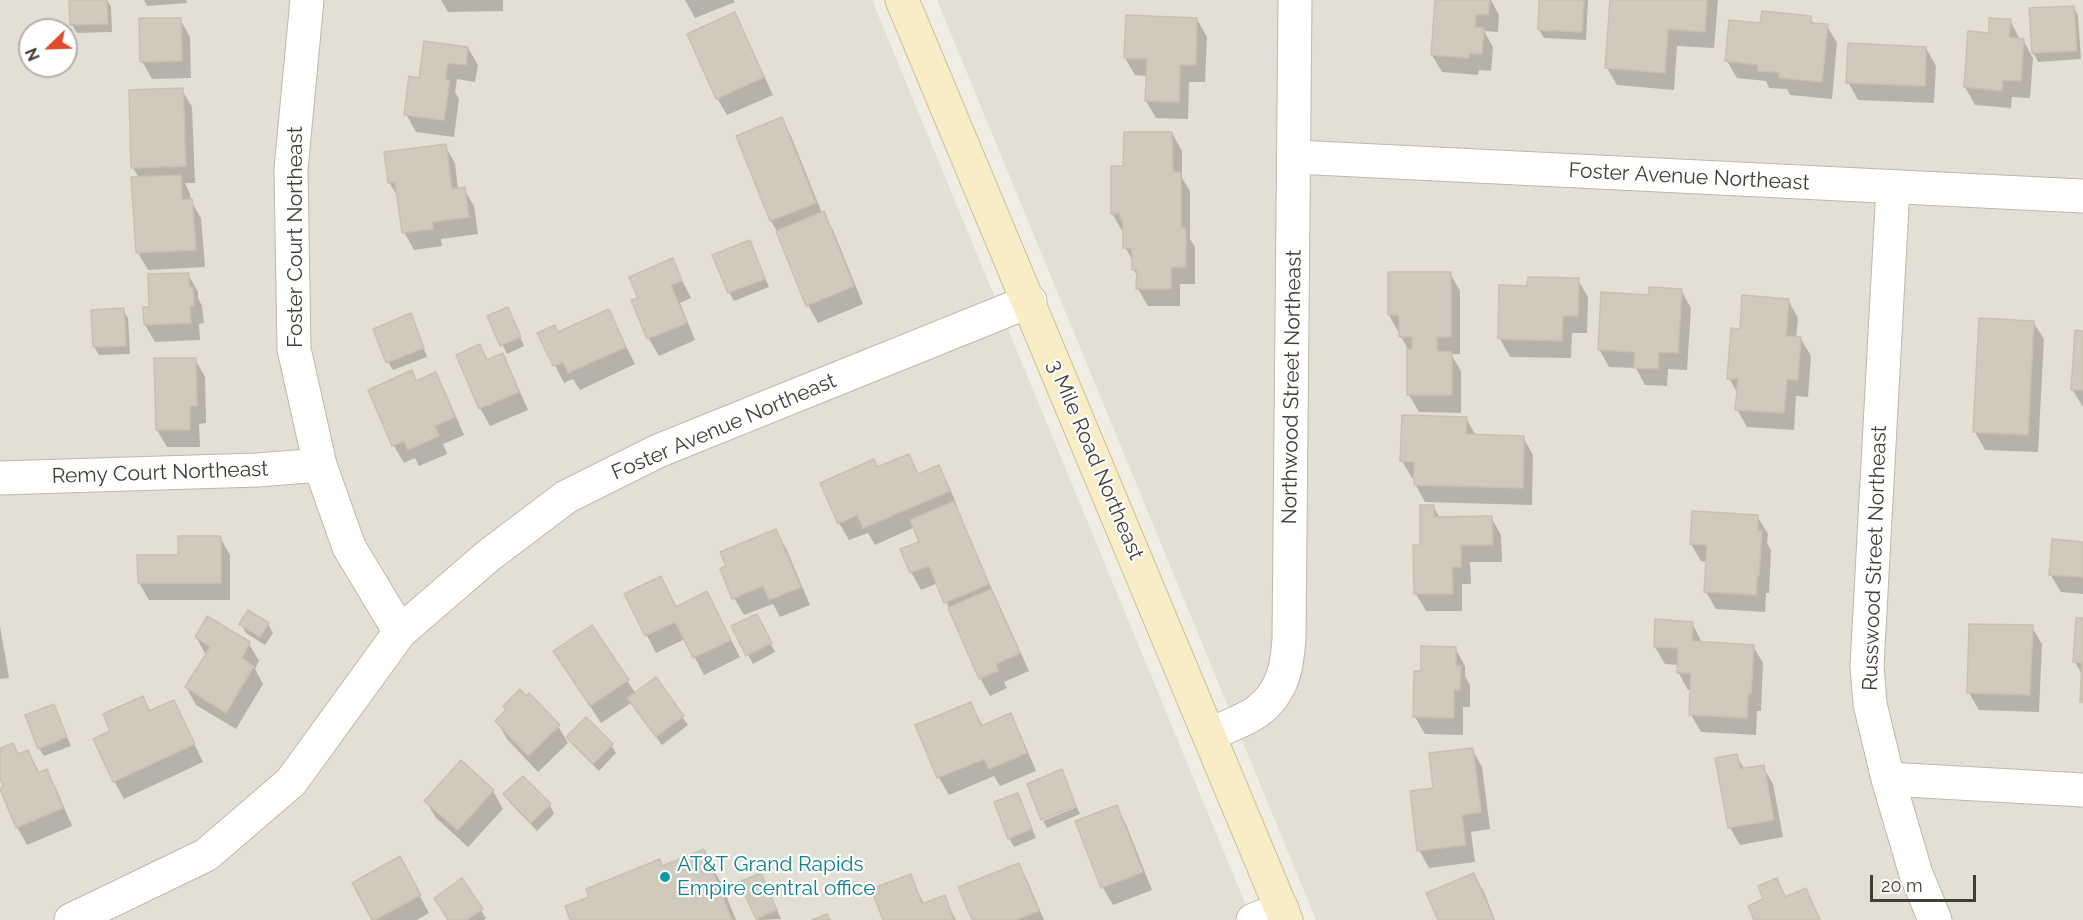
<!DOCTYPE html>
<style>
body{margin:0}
#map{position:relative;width:2083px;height:920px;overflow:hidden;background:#f0ede5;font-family:Raleway,sans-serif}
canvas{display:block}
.north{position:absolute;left:18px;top:18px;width:60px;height:60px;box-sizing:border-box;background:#fff;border:2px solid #b3b1ae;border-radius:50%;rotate:247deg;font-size:16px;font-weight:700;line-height:24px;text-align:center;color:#423d35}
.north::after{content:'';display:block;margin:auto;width:21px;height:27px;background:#e2482a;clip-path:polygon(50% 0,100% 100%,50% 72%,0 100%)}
.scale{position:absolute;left:1870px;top:875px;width:106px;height:27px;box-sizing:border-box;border:3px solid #423d35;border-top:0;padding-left:8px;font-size:18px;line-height:21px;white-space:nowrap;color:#423d35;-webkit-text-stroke:4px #fff;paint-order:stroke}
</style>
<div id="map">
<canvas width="2083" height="920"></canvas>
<div class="north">N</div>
<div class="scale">20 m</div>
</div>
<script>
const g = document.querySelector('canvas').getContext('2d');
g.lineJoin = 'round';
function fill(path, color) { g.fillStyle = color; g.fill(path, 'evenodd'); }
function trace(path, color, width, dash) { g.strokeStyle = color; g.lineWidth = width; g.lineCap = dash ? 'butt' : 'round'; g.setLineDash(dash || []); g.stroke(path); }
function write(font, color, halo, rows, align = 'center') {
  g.font = font + ' Raleway,sans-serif'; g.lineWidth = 4.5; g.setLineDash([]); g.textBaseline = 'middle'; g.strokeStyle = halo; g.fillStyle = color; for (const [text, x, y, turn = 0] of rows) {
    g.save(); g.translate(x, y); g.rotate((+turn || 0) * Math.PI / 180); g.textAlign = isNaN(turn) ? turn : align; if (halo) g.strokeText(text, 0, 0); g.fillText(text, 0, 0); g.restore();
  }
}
const residential = new Path2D(`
 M0,0H872L1252,920H0ZM30,30H66V66H30Z
 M937,0H2083V920H1316Z`);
const shadow = new Path2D(`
 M71,0H107L111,7L112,32L77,33L72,25Z
 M144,0H186L187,3L147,6Z
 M441,0H503V11L448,12Z
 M685,0H734L735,2L695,18Z
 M1436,0H1491L1499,15L1498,32L1484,31L1493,47L1491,71L1479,70L1478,75L1442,72L1432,55Z
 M1541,0H1588L1586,40L1544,38L1539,30Z
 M1612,0H1718L1714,48L1677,46L1674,90L1617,85L1607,68Z
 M2074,7L2078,16L2081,59L2038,62L2034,54L2033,56L2030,10Z
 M734,14L744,32L773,95L727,115L717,98Z
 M1810,18L1814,24L1827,26L1837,43L1832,99L1790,95L1787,89L1769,88L1766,81L1737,78L1727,61L1762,25Z
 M180,19L190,37L191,78L152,79L142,61Z
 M1197,19L1207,37L1205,82H1189L1188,119L1156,118L1146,101L1147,76L1135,75L1125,58Z
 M2010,20L2020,40H2023L2033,58L2030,98L2012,97L2011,108L1975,105L1965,87L1990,34Z
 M468,48L478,65L475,82L457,79L455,92L459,99L454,137L416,132L406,114L421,79Z
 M1926,48L1936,66L1934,103L1858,100L1848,82Z
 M182,90L192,107L195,183H185L190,194L191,201L201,218L205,267L148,270L138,253L139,178L133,168Z
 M781,119L791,136L822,213L833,230L863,304L818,323L808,305L778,233L771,221L738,136Z
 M1172,133L1182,151V178L1190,191V239L1195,247V284H1180V306H1148L1138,289V278L1134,270V263L1125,247V231H1122L1112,213L1125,168Z
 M445,146L455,163L458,190L464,189L474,206L478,234L441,239L442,246L414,250L404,232L399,199L389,182Z
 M750,242L769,287L734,301L729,292Z
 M672,260L691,298L680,303L695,340L659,356L649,339L633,301L640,298Z
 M1450,273L1460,291V354H1451L1461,371V413L1419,412L1409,395V351L1389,315Z
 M188,274L198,292V298L202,306L204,323L199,324L200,340L155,342L145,325L151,309Z
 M1578,280L1588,297L1587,333H1572L1571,358L1510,357L1500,339L1501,287H1529Z
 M1681,290L1691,308L1687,370L1668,369L1667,386L1645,385L1636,368L1609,367L1599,349L1650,297Z
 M1788,300L1798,318L1796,338L1801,339L1811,356L1808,397L1796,396L1794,430L1747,427L1737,409L1738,394L1729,378L1741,330Z
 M123,310L128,318L130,354L99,355L94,347Z
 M608,311L635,364L580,390L573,379L564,383L539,334L558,333Z
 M489,316L512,318L524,346L507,354Z
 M2033,322L2044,339L2038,452L1985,450L1975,432Z
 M415,324L427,357L393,370L388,362Z
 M2083,332V407L2072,389Z
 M480,346L488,361L502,355L512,373L528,410L490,426L480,408Z
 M195,359L205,377L206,423L199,424L200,447H167L157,430Z
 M435,374L445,391L464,435L443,444L447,454L419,466L415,458L404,463L394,446L370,390L417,382Z
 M1466,418L1476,436L1523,437L1533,455L1532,505L1425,502L1415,484V478H1412L1402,461Z
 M908,455L919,475L938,467L948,484L958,508L956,509L1029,671L1004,682L1007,688L990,696L980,678L938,583L921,590L911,572L920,542L915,527L875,545L868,533L849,540L839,523L878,468Z
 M1433,506L1440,518L1491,517L1501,535L1502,562H1470L1471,584H1462V611H1426L1416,594L1421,546Z
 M1757,516L1768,534L1767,543L1771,550L1769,593H1766L1765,612L1716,609L1706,592L1707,562L1701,561L1691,544Z
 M776,531L786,548L810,605L780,617L773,604L744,615L734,598Z
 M220,537L230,555V600H149L139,583L179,556Z
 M2083,543V594L2061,592L2050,574Z
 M661,578L677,608L707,593L740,657L704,675L685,639L656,653L626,595Z
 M208,618L249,644L259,661L255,669L263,684L236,729L196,705L186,687L206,655L196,637Z
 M2083,620V704L2081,702L2083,676L2075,662Z
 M1692,623L1702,643L1753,646L1763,663L1761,711H1757L1756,735L1701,732L1691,715L1692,690H1688L1678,672L1679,665L1665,664L1655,647Z
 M241,624H268L273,633L265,645L246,633Z
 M761,624L775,652L753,664L733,627Z
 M0,626L9,678L0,679Z
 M592,627L636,694L655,679L688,725L662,745L631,703L601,723L555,652Z
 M2032,627L2042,644L2039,712L1979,710L1969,693Z
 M1455,648L1465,666V676L1470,685V707H1463V735L1425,734L1415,717L1422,673Z
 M143,698L151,712L174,702L203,762L124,799L114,781L112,732Z
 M971,704L983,726L1010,715L1020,733L1036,771L1000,786L994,776L949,795L939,778L917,726Z
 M54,706L71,746L44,756L39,748Z
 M497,721L558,726L568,743L538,772L507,739Z
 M568,737L611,745L616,753L599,771L573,745Z
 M1472,749L1482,767L1490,829L1471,832L1475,862L1429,868L1419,850L1435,789Z
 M0,750L19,755L28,751L40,774L46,771L56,788L72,826L27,845L17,827L0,775Z
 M1736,755L1745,770L1763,767L1773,784L1783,837L1740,845L1730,828L1717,759Z
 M493,791L503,809L468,847L436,818L426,801Z
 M505,795L550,805L554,814L537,831L510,803Z
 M1018,795L1036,838L1014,847L1009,838Z
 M1077,807L1080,814L1047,828L1043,821Z
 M1116,807L1126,824L1152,890L1113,905L1103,888L1077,822Z
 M703,851L721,883L736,920H572L662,867Z
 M1018,864L1028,882L1044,920H973Z
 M1474,875L1484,892L1495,920H1439Z
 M409,876L429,913L417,920H374Z
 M910,876L924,904L944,897L956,920H884Z
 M1776,880L1787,898L1805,890L1821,920H1755Z
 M461,881L486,918L484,920H449Z
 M741,883H765L781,919L758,920Z`);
const building = new Path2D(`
 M69,0H107L108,24L70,25Z
 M1435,0H1490L1488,15L1476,14L1475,27L1484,28L1482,54L1469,53V58L1431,55Z
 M1539,0H1584L1582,32L1538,30Z
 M1610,0H1707L1705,32L1668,29L1665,73L1605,68Z
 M2074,6L2077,51L2032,53L2029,8Z
 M1762,11L1811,16V23L1828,24L1822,82L1779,78V72L1758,71V65L1725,61L1729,20L1760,23Z
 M735,12L764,77L716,99L687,34Z
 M1126,15L1197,18L1196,65H1180L1179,102L1145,101L1147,59L1124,58Z
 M139,18H181L182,61L140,62Z
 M1989,18L2011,19L2009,37L2024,39L2021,81L2003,80L2002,91L1964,87L1968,31L1989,33Z
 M424,41L468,47L466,65L448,63L445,80H450L444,120L404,115L409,76L419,78Z
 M1848,43L1926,47L1925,86L1846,83Z
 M183,88L186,166L131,168L129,90Z
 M782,117L816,203L770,221L736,136Z
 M1124,132H1172L1173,172H1181V228H1186V267H1171V289H1136L1137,270H1132V248H1123V220H1120V213L1111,214V166H1123Z
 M446,144L452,189L465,187L469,217L432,222L433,229L402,233L395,182L388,183L384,152Z
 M181,175L182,200L192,199L196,250L136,253L131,177Z
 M824,211L854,286L806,306L776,231Z
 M750,240L765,279L728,293L712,255Z
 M673,258L682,281L671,285L687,323L647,339L631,300L638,298L629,277Z
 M1388,272H1451V337H1437V351L1452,352V395H1407V349H1412V337H1399V315H1388Z
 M189,273V287H193L194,306H190L191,323L144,325L143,307H149L148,274Z
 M1528,277L1579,278L1578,316H1563L1562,341L1498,339L1499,285L1527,286Z
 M1649,287L1682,289L1678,353L1659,352L1658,369L1634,368L1635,352L1598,350L1601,292L1649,295Z
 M1742,295L1789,299L1786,336L1801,337L1798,380L1787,379L1784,413L1735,410L1738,379H1727L1731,328L1740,329Z
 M508,307L521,337L500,346L487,316Z
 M124,308L126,346L93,347L91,310Z
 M609,309L626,347L568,373L563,362L553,366L537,333L555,325L558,332Z
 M411,313L424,348L386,363L373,329Z
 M1979,318L2034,321L2028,435L1973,432Z
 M2075,330L2083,331V390H2071Z
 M480,344L487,360L503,353L519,392L479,409L456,355Z
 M154,358H196L197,406H190V430H156Z
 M412,370L416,381L436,372L455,417L435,426L439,436L408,450L404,441L392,446L368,390Z
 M1402,415L1467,417L1466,434L1524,436L1523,488L1414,485V462L1400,461Z
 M909,454L918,474L939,465L950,491L863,528L857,515L838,524L820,483L874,459L877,467Z
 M954,501L989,584L944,603L929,566L910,573L900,549L919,542L910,520Z
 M1420,505H1434V517L1492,516L1493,545H1461V567H1452L1453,594H1414L1413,545H1420Z
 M1692,511L1758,515V531H1762L1759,576H1757L1756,595L1704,592L1707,545L1690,544Z
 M776,529L801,587L769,600L763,586L732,599L720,569L726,566L720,552Z
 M178,536H221V583H138L137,555H178Z
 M2052,539L2083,542V577L2049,575Z
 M661,576L676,607L707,591L731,640L693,658L675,622L645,636L624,594Z
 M991,589L1020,653L996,664L998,671L979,679L948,608Z
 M248,610L269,623L260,637L239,624Z
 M757,614L772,643L746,656L731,626Z
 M207,616L250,642L242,658L254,666L226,713L185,687L210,647L195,637Z
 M2076,618H2083V702H2080L2082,663L2073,662Z
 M1655,619L1693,622L1692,641L1754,645L1751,694H1748L1747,718L1689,715L1691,673H1677L1678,648L1654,647Z
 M1969,624L2033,625L2030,695L1967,693Z
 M592,625L629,680L590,706L553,651Z
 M1421,646L1456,647V666H1461L1460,690H1454V718L1413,717L1414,671H1421Z
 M656,677L684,716L656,737L627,698Z
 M520,689L526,696L529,693L560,725L528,756L495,721L506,710L503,706Z
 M143,696L149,711L174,700L195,744L113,782L93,739L110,731L103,714Z
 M971,702L981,726L1011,713L1027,753L989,769L984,759L937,778L915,725Z
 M54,704L67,737L38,749L25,715Z
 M586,717L613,744L593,764L566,737Z
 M13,743L18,754L28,750L38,773L47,769L63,808L16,828L0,789L3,786L0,779V748Z
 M1473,748L1481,812L1462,815L1466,845L1417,851L1410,791L1433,788L1429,753Z
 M1737,754L1740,769L1764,765L1774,820L1728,828L1715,758Z
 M461,760L494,790L458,830L424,801Z
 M1062,769L1076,806L1041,820L1027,784Z
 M523,776L551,804L531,823L503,794Z
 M1018,793L1032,829L1008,839L994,802Z
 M1117,805L1143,872L1101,888L1075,821Z
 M704,849L732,920H570L565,906L589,897L586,889L660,859L662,866Z
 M400,856L421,895L375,920H372L352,883Z
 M1019,863L1039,911L1016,920H972L958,887Z
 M761,873L777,910L756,919L739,882Z
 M1474,873L1494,920H1438L1426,893Z
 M911,874L922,904L945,895L954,920H883L871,889Z
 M462,878L483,909L467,920H448L434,898Z
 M1777,878L1785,897L1806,888L1820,920H1754L1748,906L1763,899L1758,886Z
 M827,914L830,920H812Z`);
const street = new Path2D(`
 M307,0L291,169L294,349L320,465L349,547L400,632
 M1295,157L2083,196
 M1893,187L1867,666L1870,704L1888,779L1916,874L1935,920
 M0,478L257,470L320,465
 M1210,734C1243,720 1270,713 1283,676C1287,665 1288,651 1289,639L1295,0
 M1888,779L2083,790
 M71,920L206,855L291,782L400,632L488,556L566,497L658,451L1030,301
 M1253,920L1282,909`);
const secondary = new Path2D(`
 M902,0L1286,920`);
const markers = [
 [665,877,6,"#0f9aa8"]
];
const streetNames = [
 ["Foster Avenue Northeast",1689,177,3],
 ["Foster Court Northeast",296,237,-90],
 ["Northwood Street Northeast",1292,387,-89],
 ["Foster Avenue Northeast",724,427,-23],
 ["3 Mile Road Northeast",1095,460,67],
 ["Remy Court Northeast",160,473,-2],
 ["Russwood Street Northeast",1875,558,-88]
];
const cultureNames = [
 ["AT&T Grand Rapids",677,865],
 ["Empire central office",677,889]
];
fill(residential, '#e4dfd4');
fill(shadow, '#0003');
fill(building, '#d1c9bc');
trace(building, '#cac0b0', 1.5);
trace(street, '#beb7ac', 35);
trace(secondary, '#cbbf99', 35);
trace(street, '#fff', 33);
trace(secondary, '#f8edc7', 33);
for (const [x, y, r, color] of markers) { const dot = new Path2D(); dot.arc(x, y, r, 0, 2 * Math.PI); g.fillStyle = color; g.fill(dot); trace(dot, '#fff', 2); }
write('21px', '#423d35', '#fff', streetNames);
write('21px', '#0d838f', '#fff', cultureNames, 'left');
</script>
